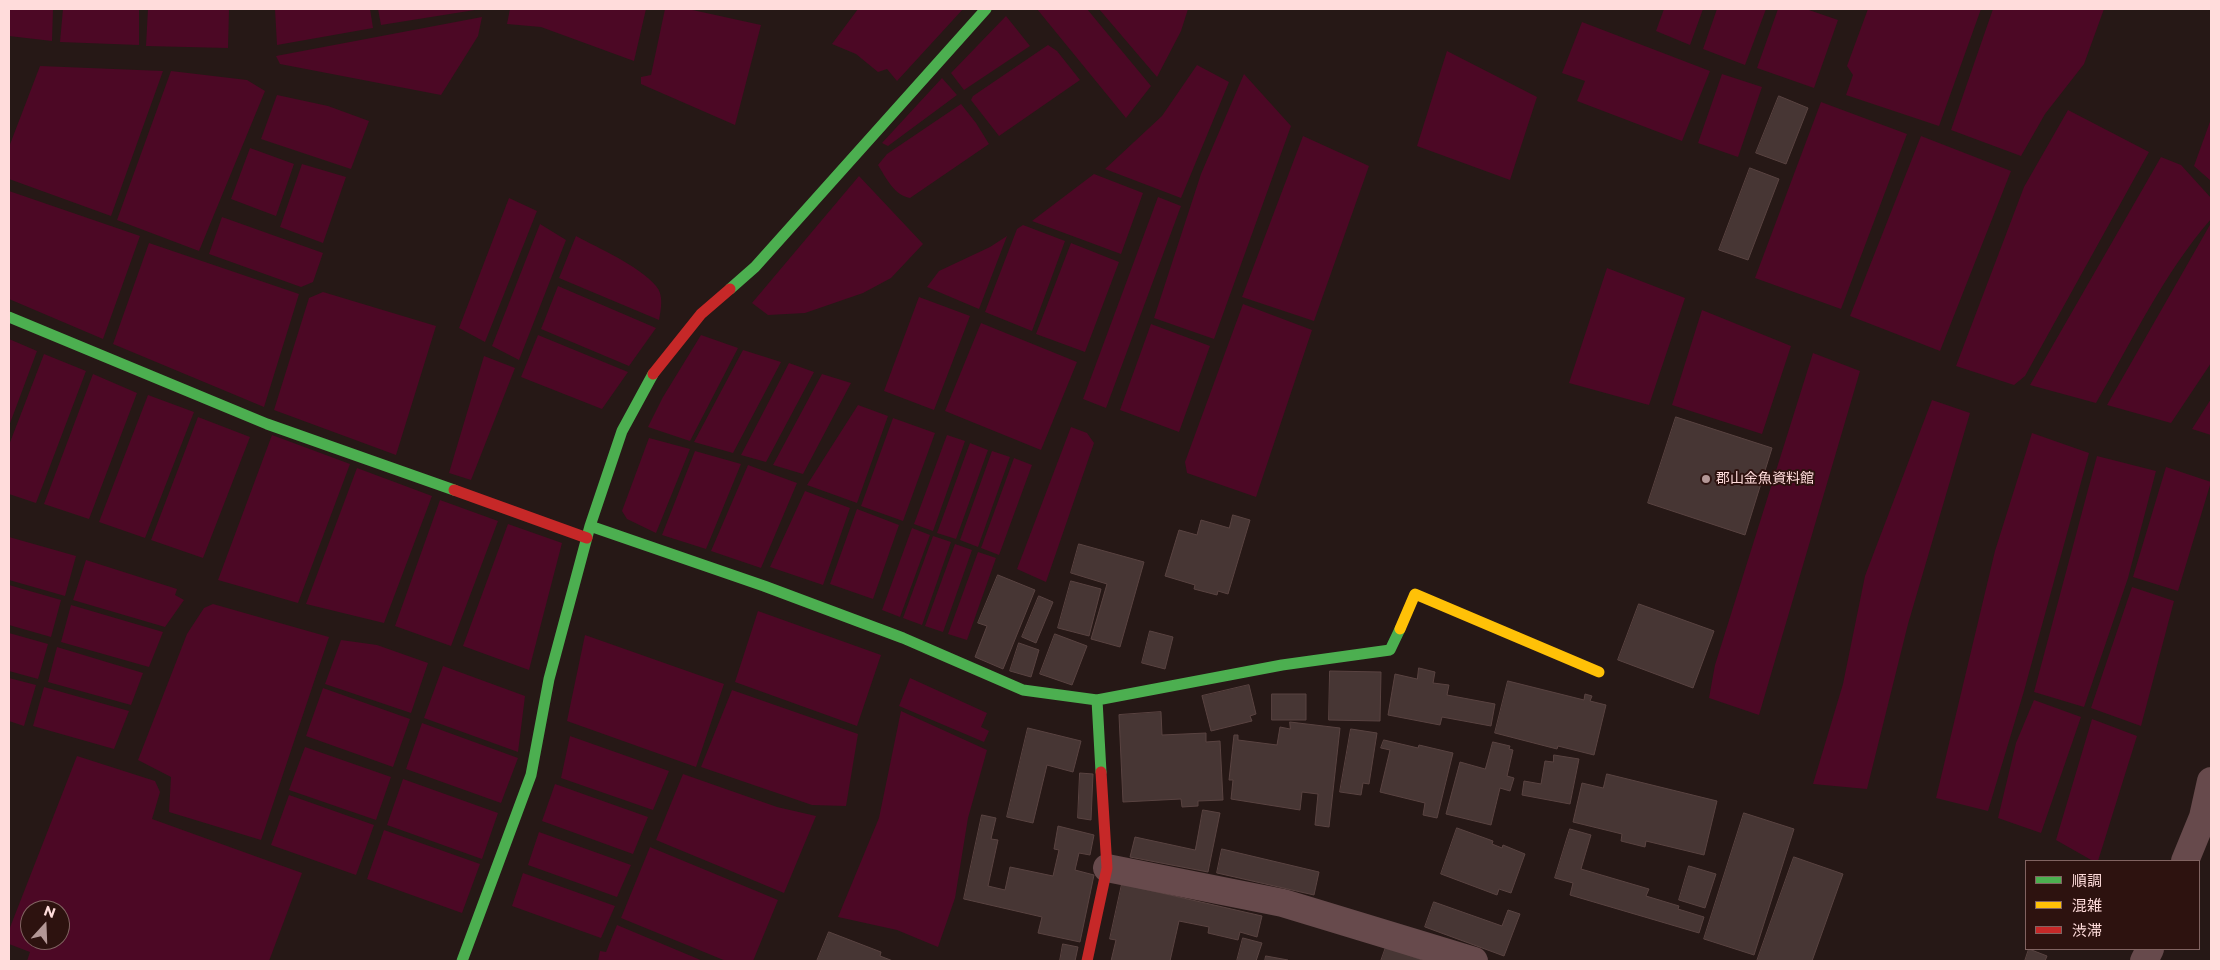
<!DOCTYPE html>
<meta charset="utf-8">
<style>
body{margin:0}
#map{position:relative;width:2220px;height:970px;overflow:hidden;background:#261816;font-family:Montserrat,"Noto Sans JP",sans-serif}
canvas{display:block}
.frame{position:absolute;inset:0;border:10px solid #ffdcdb;pointer-events:none}
.legend{position:absolute;left:2025px;top:860px;width:175px;height:90px;box-sizing:border-box;background:#2d120f;border:1px solid #816361;margin:0;padding:6px 9px;list-style:none;font-size:15px;color:#ffdcdb}
.legend li{display:flex;align-items:center;gap:10px;height:25px}
.legend b{width:25px;border:1px solid #816361}
.north{position:absolute;left:20px;top:900px;width:50px;height:50px;box-sizing:border-box;background:#2d120f;border:1px solid #816361;border-radius:50%;rotate:20deg;font-size:14px;font-weight:700;line-height:20px;text-align:center;color:#ffdcdb}
.north::after{content:'';display:block;margin:auto;width:18px;height:22px;background:#b39796;clip-path:polygon(50% 0,100% 100%,50% 72%,0 100%)}
</style>
<div id="map">
<canvas width="2220" height="970"></canvas>
<div class="frame"></div>
<ul class="legend">
<li><b style="height:6px;background:#4caf50"></b>順調</li>
<li><b style="height:6px;background:#ffc107"></b>混雑</li>
<li><b style="height:6px;background:#c62828"></b>渋滞</li>
</ul>
<div class="north">N</div>
</div>
<script>
const g = document.querySelector('canvas').getContext('2d');
g.lineJoin = 'round';
function fill(path, color) { g.fillStyle = color; g.fill(path, 'evenodd'); }
function trace(path, color, width, dash) { g.strokeStyle = color; g.lineWidth = width; g.lineCap = dash ? 'butt' : 'round'; g.setLineDash(dash || []); g.stroke(path); }
function write(font, color, halo, rows, align = 'center') {
  g.font = font + ' Montserrat,"Noto Sans JP",sans-serif'; g.lineWidth = 4; g.setLineDash([]); g.textBaseline = 'middle'; g.strokeStyle = halo; g.fillStyle = color; for (const [text, x, y, turn = 0] of rows) {
    g.save(); g.translate(x, y); g.rotate((+turn || 0) * Math.PI / 180); g.textAlign = isNaN(turn) ? turn : align; if (halo) g.strokeText(text, 0, 0); g.fillText(text, 0, 0); g.restore();
  }
}
const water = new Path2D(`
 M9,9H53L52,41L9,36Z
 M63,9H139V45L60,42Z
 M148,9H229L228,48L146,46Z
 M275,9H370L373,28L277,45Z
 M378,9H481L381,25Z
 M510,9H646L634,61L541,27L507,24Z
 M665,9H688L761,25L735,125L641,84V77L651,75Z
 M858,9H963L897,81L887,69L878,72L856,54L832,44Z
 M1037,9H1087L1151,86L1126,118Z
 M1099,9H1188L1181,31L1157,77Z
 M1664,9H1703L1690,45L1656,31Z
 M1717,9H1766L1745,65L1703,49Z
 M1778,9H1806L1838,20L1814,88L1757,68Z
 M1868,9H1981L1939,126L1846,95L1853,75L1847,66Z
 M1993,9H2104L2084,64L2045,114L2021,156L1951,130Z
 M1006,16L1030,46L964,90L951,73Z
 M482,17L478,36L441,95L280,64L276,56Z
 M1582,22L1710,71L1682,141L1577,101L1585,81L1562,73Z
 M1048,45L1057,51L1080,80L999,136L971,100L973,96Z
 M1447,51L1537,97L1510,180L1417,146Z
 M1197,65L1229,82L1181,198L1105,169L1162,116Z
 M40,66L163,71L111,216L9,179V147Z
 M171,71L247,80L265,91L199,251L117,220Z
 M1244,74L1291,126L1214,339L1154,318L1201,174Z
 M1722,74L1762,87L1738,157L1698,143Z
 M942,78L957,95L888,146L882,143Z
 M277,95L328,106L369,121L351,169L261,139Z
 M1821,102L1907,134L1841,309L1755,278Z
 M961,104L976,123L989,144L910,198C894,195 886,178 878,165L887,154Z
 M2068,110L2149,152L2025,376L2014,385L1956,366L2024,187Z
 M2211,119V181L2194,166Z
 M1303,136L1369,166L1314,321L1242,297Z
 M1921,136L2011,171L1940,351L1850,316Z
 M250,148L294,164L276,216L231,199Z
 M2161,157L2181,165L2211,198V219C2164,273 2132,341 2096,403L2030,385Z
 M302,164L346,177L323,243L280,227Z
 M1094,174L1143,193L1121,254L1032,221Z
 M859,176L923,244L891,278L863,293L805,313L768,315L752,303Z
 M9,191L140,236L103,339L9,299Z
 M1158,197L1181,206L1106,408L1083,399Z
 M509,198L537,211L485,342L459,328Z
 M222,217L323,253L313,282L301,287L209,254Z
 M2211,223V363L2171,423L2107,405Z
 M540,224L566,240L519,360L492,346Z
 M1023,225L1065,241L1032,331L985,312L1017,229Z
 M576,236C600,249 638,265 656,286C664,295 661,309 659,320L559,278Z
 M1007,236L979,309L927,287L939,271L990,247Z
 M149,243L299,294L264,407L113,344Z
 M1071,243L1119,262L1085,352L1036,334Z
 M1607,268L1685,298L1649,405L1569,383Z
 M558,286L656,328L629,366L541,329Z
 M323,292L436,326L396,455L274,410L309,298Z
 M919,297L970,316L934,410L884,391Z
 M1243,304L1312,330L1256,497L1187,473L1185,462Z
 M1702,310L1791,346L1762,434L1672,405Z
 M981,323L1077,362L1041,450L945,411Z
 M1151,324L1210,346L1179,432L1120,410Z
 M538,335L628,372L602,409L521,377Z
 M701,335L738,348L690,441L648,427L663,397Z
 M9,339L37,351L9,426Z
 M743,350L781,362L733,453L694,442Z
 M1813,353L1860,371L1759,715L1709,698L1715,665Z
 M44,354L86,371L36,503L9,494V445Z
 M484,356L515,368L471,480L449,473Z
 M789,363L814,372L766,462L741,455Z
 M93,374L137,393L89,519L44,504Z
 M822,374L851,383L803,474L773,465Z
 M148,395L194,412L145,538L99,522Z
 M2211,399V435L2192,429Z
 M1932,400L1970,413L1908,624L1867,789L1813,784L1843,684L1865,576Z
 M858,405L888,416L857,503L807,485Z
 M198,417L250,437L203,558L151,540Z
 M893,418L935,433L903,521L861,506Z
 M1071,427L1087,433L1094,443L1046,582L1017,569Z
 M2032,433L2089,453L2024,691L1988,811L1936,798L1995,551Z
 M272,435L350,464L298,603L218,580Z
 M947,435L965,441L933,531L914,524Z
 M649,438L690,449L656,533L627,519L622,511Z
 M970,443L988,450L956,539L937,533Z
 M695,451L741,464L706,549L662,535Z
 M992,451L1010,457L978,547L960,540Z
 M2097,456L2156,471L2128,578L2084,707L2034,692Z
 M1014,458L1032,465L999,555L981,548Z
 M748,465L797,483L761,568L711,551Z
 M2166,467L2211,482L2178,591L2133,577Z
 M357,468L432,496L384,623L306,604Z
 M805,491L850,508L823,585L770,567Z
 M440,500L498,521L451,646L395,626Z
 M857,509L899,525L873,599L830,584Z
 M508,524L562,543L529,670L463,646Z
 M912,528L930,535L900,617L882,610Z
 M933,536L951,542L922,625L903,618Z
 M9,537L76,556L65,596L9,580Z
 M955,544L972,550L943,632L925,626Z
 M978,552L996,558L967,640L948,634Z
 M86,560L177,589L175,595L184,600L165,627L73,600Z
 M9,585L61,600L51,637L9,625Z
 M2132,587L2174,601L2141,726L2091,708Z
 M213,604L329,637L261,840L169,812L171,777L138,760L187,634L204,608Z
 M71,605L163,632L149,667L61,642Z
 M758,611L881,655L857,726L735,682Z
 M9,633L48,644L38,679L9,671Z
 M585,635L724,684L696,767L567,721Z
 M341,640L377,645L428,663L411,713L325,684Z
 M57,647L143,673L131,705L48,682Z
 M443,666L525,696L518,752L424,718Z
 M9,678L36,685L24,726L9,721Z
 M910,678L987,713L981,727L989,731L984,742L899,706Z
 M44,687L129,711L114,749L33,726Z
 M323,688L410,719L393,767L306,736Z
 M732,690L858,734L846,806L812,805L701,767Z
 M2034,700L2081,717L2041,833L1998,818L2016,743Z
 M901,711L987,750L968,818L955,898L938,947L897,930L838,917L879,818Z
 M2092,719L2137,736L2098,861H2093L2056,840Z
 M422,723L518,758L501,803L406,769Z
 M570,736L669,771L653,810L561,778Z
 M305,747L391,777L376,820L289,790Z
 M77,756L155,781L160,792L152,819L302,873L269,961H27L30,952L9,944V930ZM30,910H60V940H30Z
 M683,774L777,807L816,816L784,893L656,840Z
 M403,779L498,813L482,859L387,825Z
 M555,784L648,817L633,854L542,821Z
 M289,795L374,825L356,875L271,845Z
 M384,830L480,864L462,913L367,879Z
 M539,832L631,865L617,897L528,865Z
 M650,847L778,900L753,961H726L621,918Z
 M523,873L615,906L601,938L512,906Z
 M617,925L703,961H598L600,951L606,952Z`);
const building = new Path2D(`
 M1779,96L1808,108L1786,164L1756,153Z
 M1750,168L1779,179L1748,260L1719,250Z
 M1676,417L1772,448L1745,535L1648,503Z
 M1233,515L1250,520L1228,594L1218,591L1217,595L1194,589L1195,585L1165,576L1179,530L1197,535L1201,520L1229,528Z
 M1079,544L1144,562L1120,647L1091,639L1107,584L1071,573Z
 M998,575L1035,590L1003,669L975,657L987,626L978,623Z
 M1071,581L1101,589L1089,636L1058,628Z
 M1039,596L1053,602L1036,643L1022,637Z
 M1639,604L1714,631L1693,688L1618,660Z
 M1150,631L1173,637L1165,669L1142,663Z
 M1055,634L1087,646L1072,685L1040,674Z
 M1019,643L1039,650L1031,677L1010,671Z
 M1419,668L1435,672L1433,683L1449,685L1447,695L1495,704L1491,726L1442,717L1440,725L1388,715L1395,674L1417,679Z
 M1330,671L1381,672L1380,721L1329,720Z
 M1508,681L1584,700L1585,694L1592,696L1590,701L1606,705L1594,755L1558,746L1557,749L1495,733Z
 M1249,685L1256,714L1250,716L1252,721L1211,731L1202,696Z
 M1272,694H1306V720H1272Z
 M1161,712L1162,735L1206,733V742L1220,741L1223,800L1198,801V806L1182,807L1181,799L1123,802L1119,715Z
 M1290,722L1340,728L1329,827L1315,825L1318,794L1302,792L1300,810L1231,799L1233,780H1229L1234,735H1238V740L1277,745L1280,727L1290,729Z
 M1028,728L1081,741L1073,772L1047,765L1033,823L1007,817Z
 M1351,729L1377,733L1369,784L1363,783L1361,795L1340,792Z
 M1384,740L1418,748L1419,745L1453,753L1437,818L1423,815L1425,803L1380,792L1390,750L1381,748Z
 M1493,742L1510,746L1509,749L1513,750L1507,776L1514,778L1510,791L1500,788L1491,825L1446,814L1460,762L1485,769Z
 M1554,755L1579,759L1570,804L1522,795L1524,781L1541,784L1545,761L1553,762Z
 M1080,773L1093,774L1091,820L1078,818Z
 M1607,774L1717,801L1704,855L1646,841L1645,847L1621,841L1622,834L1573,822L1582,783L1603,788Z
 M1203,810L1220,813L1208,872L1130,857L1135,837L1195,850Z
 M1744,813L1794,829L1754,955L1704,939Z
 M982,815L996,818L991,839L998,840L988,886L1005,890L1010,867L1053,876L1059,850L1054,849L1058,826L1094,835L1090,855L1079,853L1075,870L1094,875L1080,942L1038,933L1042,917L964,899Z
 M1457,828L1493,841L1492,844L1502,848L1503,845L1525,854L1511,893L1499,889L1497,895L1441,874Z
 M1570,829L1591,835L1581,869L1649,889L1646,896L1679,906L1678,909L1704,917L1699,933L1570,895L1573,883L1555,878Z
 M1222,849L1319,872L1314,895L1217,873Z
 M1794,857L1843,874L1812,961H1757Z
 M1689,866L1716,874L1705,908L1679,900Z
 M1122,884L1262,916L1257,937L1240,932L1238,940L1208,933L1209,927L1179,921L1170,961H1111L1116,940L1110,939Z
 M1434,902L1502,926L1508,910L1520,914L1504,956L1425,927Z
 M829,932L881,952L880,956L893,961H817Z
 M1243,938L1262,943L1256,961H1237Z
 M1063,944L1078,947L1075,961H1060Z
 M1386,947L1425,961H1381Z
 M2029,949L2047,956L2045,961H2025Z
 M1266,956L1288,960V961H1265Z`);
const street = new Path2D(`
 M2185,861L2203,817L2211,781
 M1107,868L1283,903L1474,961
 M2144,961L2150,949`);
const fast = new Path2D(`
 M730,289L755,267L986,9
 M9,317L267,424L454,490
 M590,526L764,586L903,638L1023,690L1097,700L1101,772
 M1097,700L1282,665L1390,650L1400,629
 M462,961L531,775L549,679L590,526L622,431L653,374`);
const slow = new Path2D(`
 M1400,629L1415,594L1599,672`);
const jam = new Path2D(`
 M653,374L701,314L730,289
 M454,490L587,538
 M1087,961L1107,868L1101,772`);
const markers = [
 [1706,479,5,"#b39796"]
];
const poiNames = [
 ["郡山金魚資料館",1716,479]
];
fill(water, '#4c0825');
fill(building, '#473634');
trace(building, '#594341', 1);
trace(street, '#674a4c', 28);
trace(fast, '#4caf50', 11);
trace(slow, '#ffc107', 11);
trace(jam, '#c62828', 11);
for (const [x, y, r, color] of markers) { const dot = new Path2D(); dot.arc(x, y, r, 0, 2 * Math.PI); g.fillStyle = color; g.fill(dot); trace(dot, '#2d120f', 2); }
write('14px', '#ffdcdb', '#2d120f', poiNames, 'left');
</script>
